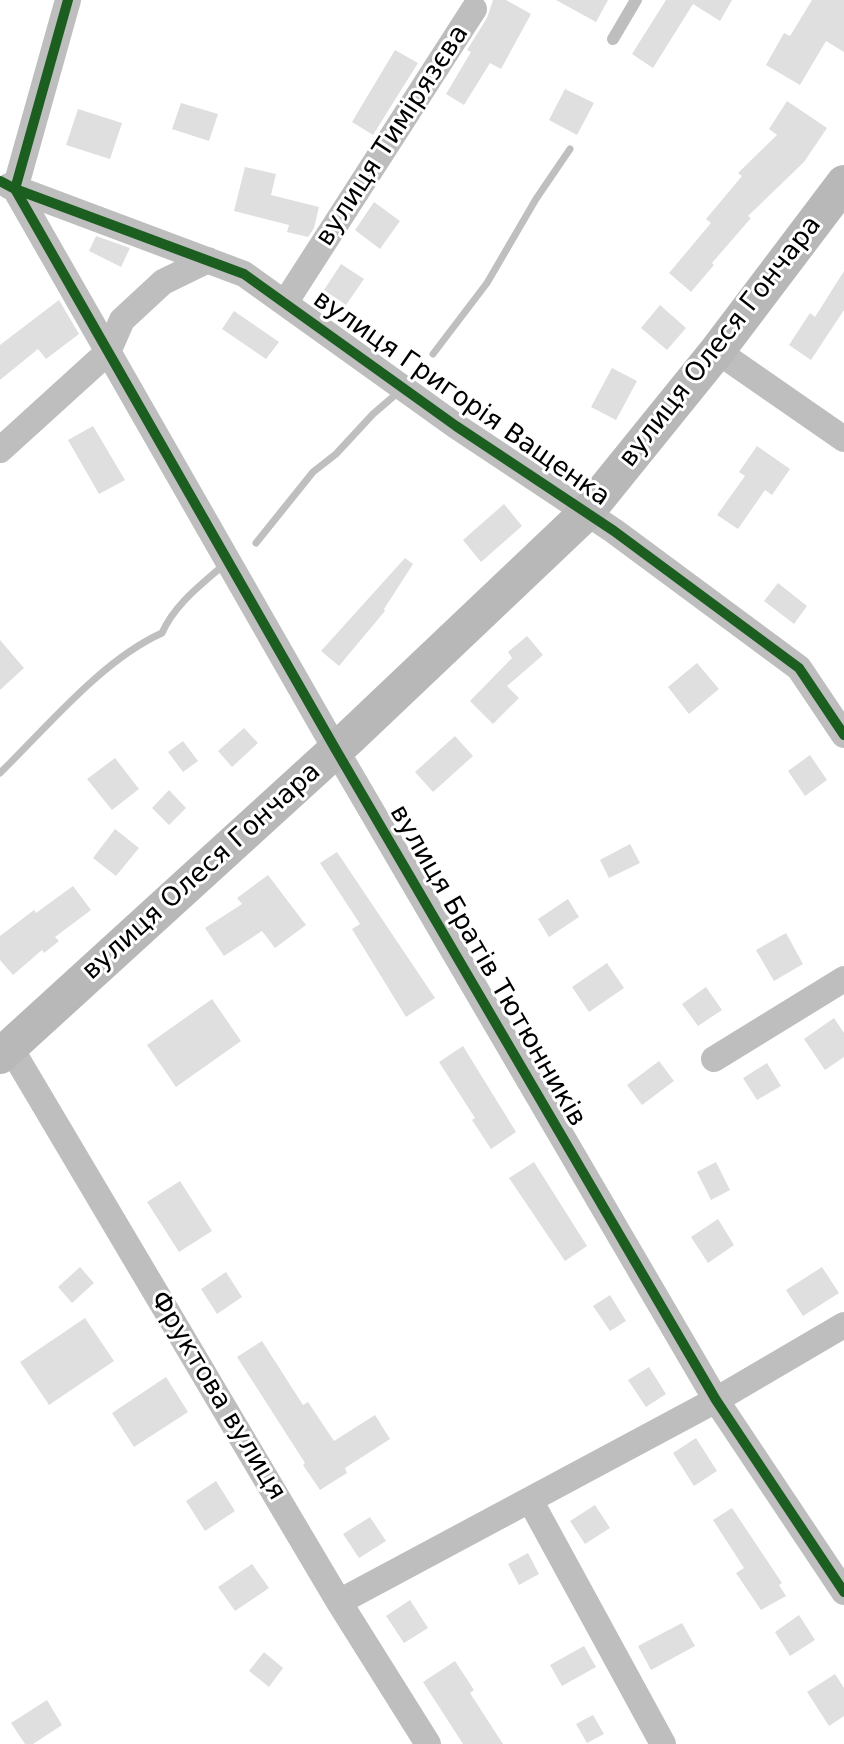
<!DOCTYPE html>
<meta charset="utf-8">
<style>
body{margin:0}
canvas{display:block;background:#fff}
</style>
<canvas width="844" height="1744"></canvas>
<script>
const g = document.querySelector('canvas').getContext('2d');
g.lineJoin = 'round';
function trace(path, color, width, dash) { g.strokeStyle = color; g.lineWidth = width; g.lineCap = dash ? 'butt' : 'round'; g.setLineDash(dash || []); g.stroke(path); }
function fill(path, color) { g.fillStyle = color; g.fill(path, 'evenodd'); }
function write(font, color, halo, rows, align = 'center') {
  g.font = font + ' "DejaVu Sans",sans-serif'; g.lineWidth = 6; g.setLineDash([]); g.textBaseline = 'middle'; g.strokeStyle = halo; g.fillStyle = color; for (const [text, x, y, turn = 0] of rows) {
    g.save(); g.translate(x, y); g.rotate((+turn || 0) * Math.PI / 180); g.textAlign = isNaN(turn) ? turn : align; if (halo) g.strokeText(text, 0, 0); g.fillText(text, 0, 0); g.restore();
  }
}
const stream = new Path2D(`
 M433,354L487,283L536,199L570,149
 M256,543L313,472L336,454L373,414L394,396
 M0,773C47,727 102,660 162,633C174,606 197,588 219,569`);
const building = new Path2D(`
 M493,0H506L531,14L501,69L490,63L464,105L446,94L471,52L467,50L487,18Z
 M556,0H608L596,22Z
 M666,0H732L720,21L693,4L653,68L632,54Z
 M812,0H844V52L826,41L800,85L766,65L784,33L790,36Z
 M395,50L418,63L373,135L352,122Z
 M565,89L594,103L577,135L549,120Z
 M787,101L827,128L804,162L748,216L751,218L712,263L714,265L691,292L669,273L711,223L706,219L742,176L738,173L777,135L769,129Z
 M181,103L218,114L209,141L172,129Z
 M78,109L122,123L110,159L66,145Z
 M245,167L276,174L271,195L319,207L314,228L308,237L287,232L289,225L234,211Z
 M374,202L400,221L380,249L355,230Z
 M96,236L130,248L121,267L89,251Z
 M341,264L364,279L346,305L324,290Z
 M844,271V310L811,360L789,345L810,313L815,317Z
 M59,300L79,334L46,359L38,349L0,380V345Z
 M660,305L686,328L667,350L641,328Z
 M234,311L279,342L266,359L222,329Z
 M612,368L637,381L616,420L591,407Z
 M93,426L125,480L99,494L68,440Z
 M757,446L790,469L772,495L765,490L738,529L717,515L745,476L739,472Z
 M504,504L522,526L481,562L463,540Z
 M405,558L413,564L384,609L385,611L339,666L321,651Z
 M778,583L807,606L794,624L764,601Z
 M527,636L543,655L507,686L519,698L493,724L470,701L512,658L508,652Z
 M0,640L24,668L0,690Z
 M697,663L719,689L689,714L668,687Z
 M244,728L258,743L232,767L218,751Z
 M455,736L473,756L433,792L415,772Z
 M183,741L198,761L183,772L168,752Z
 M810,755L827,780L805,796L788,771Z
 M115,758L139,789L112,810L87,779Z
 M169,790L186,808L169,825L152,808Z
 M115,829L139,848L116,876L93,858Z
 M630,844L640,863L609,878L600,860Z
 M337,852L435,998L406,1017L352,929L360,924L320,863Z
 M268,875L306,925L275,948L262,931L224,956L205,928L242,904L237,898Z
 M73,886L91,910L55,937L59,941L44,953L42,950L13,975L0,960V936L34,910L36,913Z
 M568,899L579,917L549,937L538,919Z
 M786,933L803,964L774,981L756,950Z
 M607,963L624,988L589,1012L572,987Z
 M706,987L722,1010L698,1026L682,1004Z
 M212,999L241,1041L176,1087L147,1045Z
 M834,1018L844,1033V1057L825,1070L804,1039Z
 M463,1046L516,1132L491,1149L472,1120L475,1118L439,1062Z
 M659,1061L674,1081L642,1105L627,1085Z
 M767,1063L781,1086L757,1100L743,1078Z
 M534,1162L587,1246L565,1261L509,1178Z
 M716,1162L730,1190L711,1200L697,1172Z
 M180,1181L212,1231L179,1252L147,1202Z
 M718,1219L734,1245L708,1263L691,1237Z
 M80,1267L94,1283L72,1303L58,1287Z
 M822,1267L839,1293L803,1316L786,1290Z
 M226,1272L242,1297L217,1314L201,1289Z
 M610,1295L626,1321L610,1331L593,1306Z
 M85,1318L114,1361L49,1405L20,1362Z
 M262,1341L303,1405L308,1402L334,1441L375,1415L390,1439L345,1468L347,1473L320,1490L303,1465L305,1463L237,1357Z
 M649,1367L666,1394L646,1407L628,1380Z
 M166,1377L188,1412L134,1447L112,1413Z
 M696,1438L717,1471L694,1486L673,1453Z
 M216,1481L235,1511L205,1531L186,1501Z
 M595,1505L610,1528L585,1544L570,1521Z
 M732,1508L782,1583L779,1585L786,1596L761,1610L736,1573L744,1568L713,1520Z
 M370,1517L386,1541L359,1558L343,1534Z
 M528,1553L539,1574L519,1585L508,1564Z
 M252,1564L269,1588L235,1611L218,1587Z
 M410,1600L428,1628L404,1643L386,1616Z
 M799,1615L815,1640L790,1656L775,1632Z
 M682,1623L695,1646L651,1670L638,1646Z
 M584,1646L596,1667L562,1686L550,1665Z
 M264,1652L283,1668L269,1687L249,1671Z
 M455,1661L474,1690L470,1693L503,1744H463L423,1682Z
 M835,1674L844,1688V1716L829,1726L807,1692Z
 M47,1700L62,1725L33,1744H25L11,1723Z
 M593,1715L604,1734L587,1743L576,1724Z`);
const lane = new Path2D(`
 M613,39L636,0`);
const street = new Path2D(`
 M68,0L15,189L336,750L716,1400L844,1592
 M9,186L244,274L456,426L614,531L799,668L844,735
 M285,303L474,9
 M717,351L844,439
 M0,450L108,352L122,320L163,282L208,260
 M10,1047L339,1602L428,1744
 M714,1059L844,979
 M530,1500L663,1744
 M339,1602L716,1400L844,1325`);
const secondary = new Path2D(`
 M0,1056L350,737L586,513L717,351L844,183`);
const cycleway = new Path2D(`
 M68,0L15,189L336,750L716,1400L844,1592
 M0,181L15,189L244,274L456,426L614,531L799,668L844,735`);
const streetNames = [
 ["вулиця Тимірязєва",393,136,-57],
 ["вулиця Олеся Гончара",721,342,-52],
 ["вулиця Григорія Ващенка",461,399,35],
 ["вулиця Олеся Гончара",202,872,-42],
 ["вулиця Братів Тютюнників",487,966,60],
 ["Фруктова вулиця",217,1396,59]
];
trace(stream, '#bfbfbf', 7);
fill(building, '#dfdfdf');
trace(lane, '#bebebe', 12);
trace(street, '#bebebe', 26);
trace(secondary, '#b8b8b8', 36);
trace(cycleway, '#1b5e20', 10);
write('26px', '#000', '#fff', streetNames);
</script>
